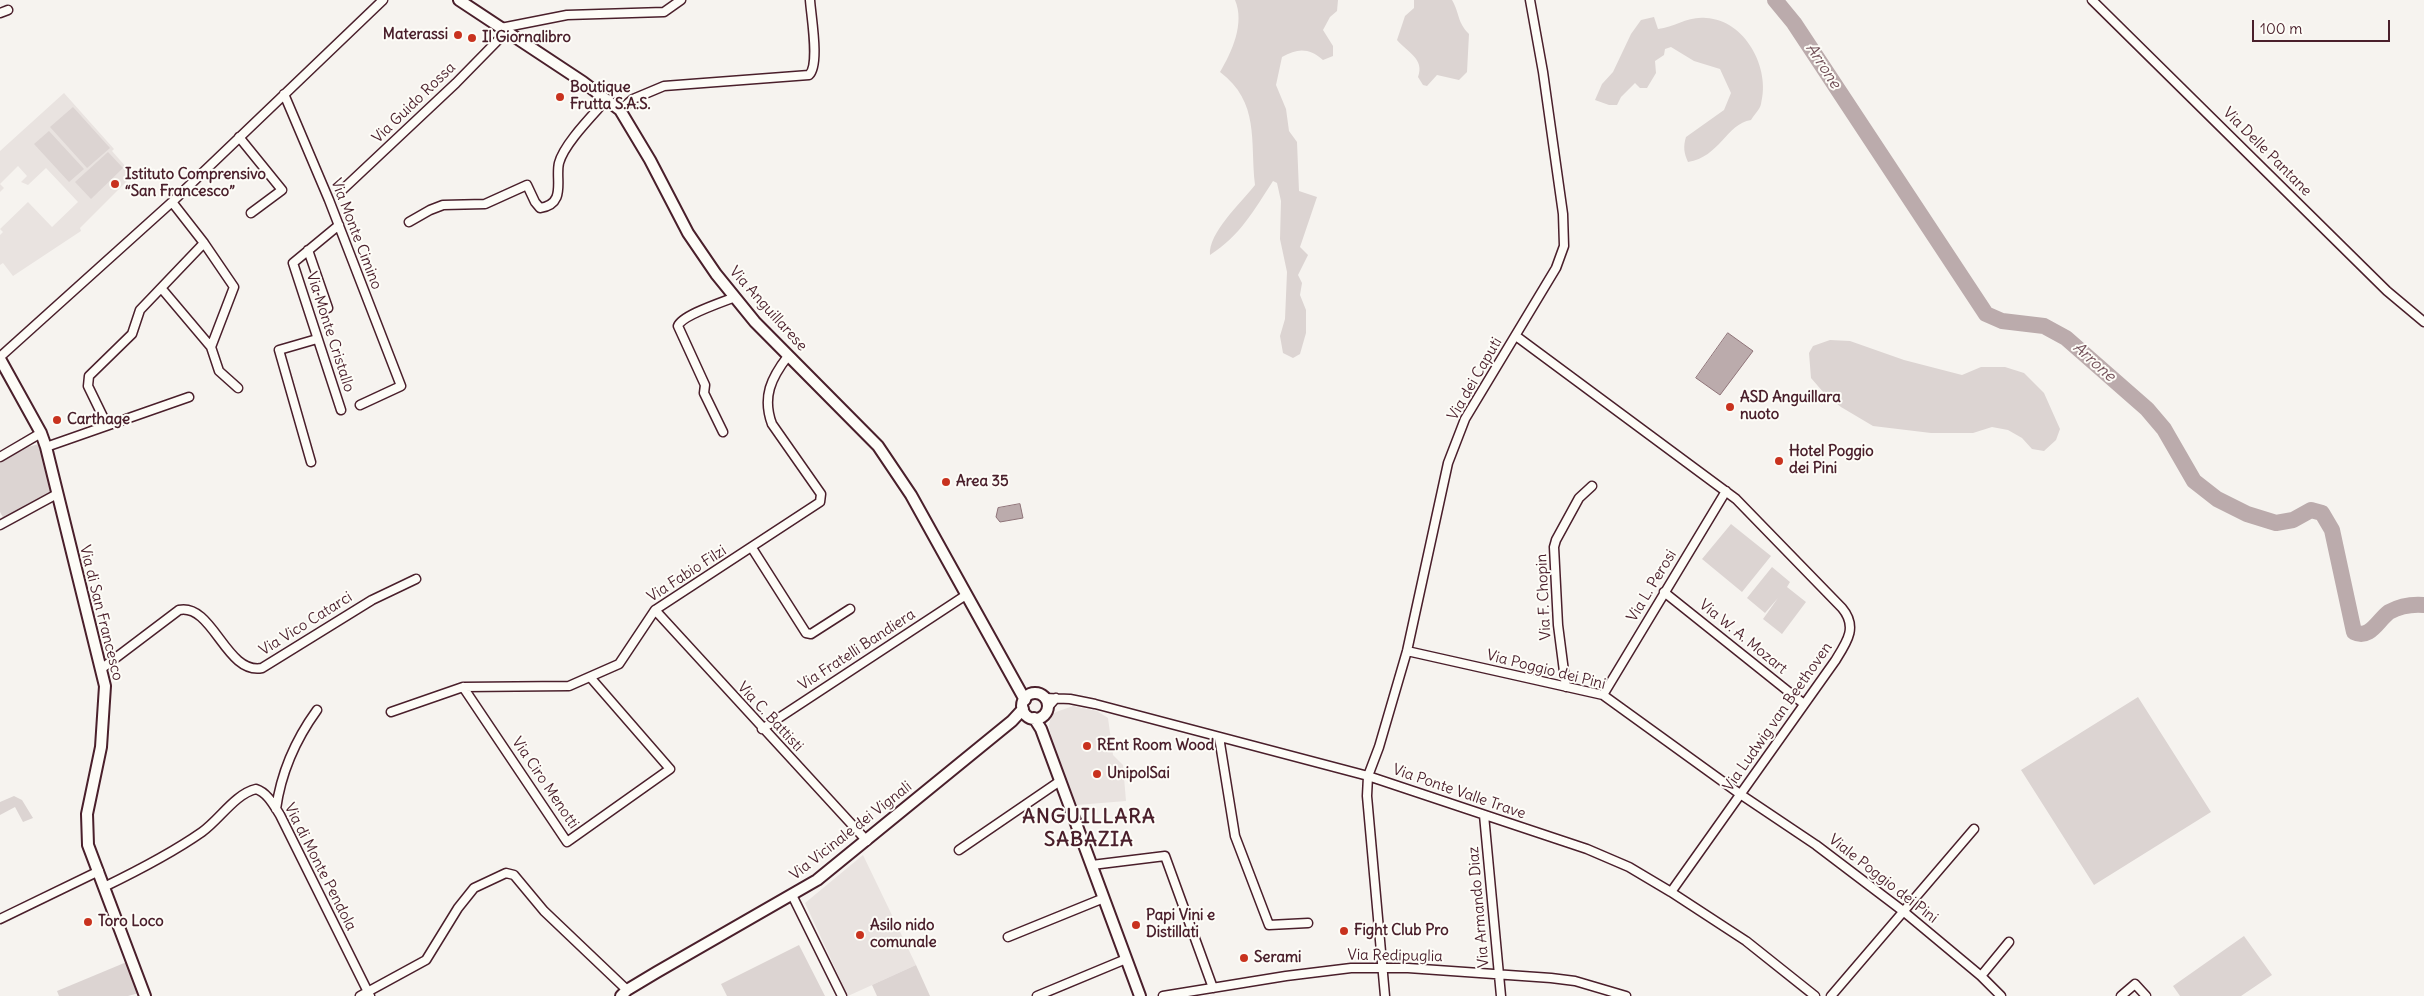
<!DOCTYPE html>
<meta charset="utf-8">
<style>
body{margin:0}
#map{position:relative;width:2424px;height:996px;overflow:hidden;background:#f6f3ef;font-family:Delius,sans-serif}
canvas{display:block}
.scale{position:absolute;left:2252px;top:20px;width:138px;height:22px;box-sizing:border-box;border:2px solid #4a1f2b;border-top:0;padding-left:6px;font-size:15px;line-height:18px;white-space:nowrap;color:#4a1f2b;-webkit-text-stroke:4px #fdfcf7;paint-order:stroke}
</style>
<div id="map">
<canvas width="2424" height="996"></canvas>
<div class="scale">100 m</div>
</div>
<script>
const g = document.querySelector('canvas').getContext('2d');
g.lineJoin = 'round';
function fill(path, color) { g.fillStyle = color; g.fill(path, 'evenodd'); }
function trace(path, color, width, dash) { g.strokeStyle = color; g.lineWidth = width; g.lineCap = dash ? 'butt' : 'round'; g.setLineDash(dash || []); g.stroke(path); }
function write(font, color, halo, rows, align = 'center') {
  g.font = font + ' Delius,sans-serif'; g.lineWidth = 4; g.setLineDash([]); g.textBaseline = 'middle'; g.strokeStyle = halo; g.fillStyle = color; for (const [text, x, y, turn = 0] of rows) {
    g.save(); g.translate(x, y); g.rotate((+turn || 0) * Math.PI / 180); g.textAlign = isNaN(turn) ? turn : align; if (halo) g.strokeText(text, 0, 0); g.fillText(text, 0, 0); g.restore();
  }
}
const built = new Path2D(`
 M64,93L114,149L112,151L133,175L80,228L81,231L13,276L3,263L0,265V235L3,232L0,229L28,202L52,227L78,202L46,168L28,185L21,182L27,176L18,166L0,184L4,188L0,192V151Z
 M1073,706L1097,711L1108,718L1113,755L1123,765L1126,801L1077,805L1053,747L1049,726L1051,716L1056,712Z
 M863,855L916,965L848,996L805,903Z`);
const green = new Path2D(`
 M1235,0H1338L1337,11L1330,17L1323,30L1333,46V56L1323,60C1309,48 1298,48 1282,57L1276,85L1286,109L1289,131L1297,142L1299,191L1317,197L1300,247L1308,255L1298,275L1302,283L1300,295L1306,310V333L1300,354L1293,358L1283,353L1280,336L1285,319L1287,272L1280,239L1281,201L1277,183L1273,181C1254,210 1240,236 1210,255C1208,233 1241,203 1255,185C1250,141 1260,102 1220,72C1232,52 1245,23 1235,0Z
 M1414,0H1452C1460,14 1457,22 1469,34L1467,72L1459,80L1437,75L1427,86L1423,85L1418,77C1425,59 1407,52 1397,40L1405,16L1414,8Z
 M1654,17L1658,29C1675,27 1688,16 1706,18C1745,20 1771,68 1761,104C1760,109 1754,115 1751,120C1726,124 1720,157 1688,162C1684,153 1683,147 1686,137L1724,110L1731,93L1720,69L1694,61L1671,47L1665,49L1664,55L1655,61L1656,73L1647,88H1640L1635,83L1621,97L1617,105H1609L1595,100L1602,84L1613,72L1631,34L1641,20Z
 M73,107L110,148L87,168L50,127Z
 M49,131L84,169L69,182L34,144Z
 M108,152L123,168L91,199L75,182Z
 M1830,340L1850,341L1904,360L1962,375L1981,367H2005L2024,373L2044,393L2060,429L2056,440L2044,451L2032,449L2022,438L2008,430L1992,427L1973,433H1931L1873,426L1841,407L1824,393L1811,378L1809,353L1813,346Z
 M39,444L51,493L4,519L0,512V463L20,449Z
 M1731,524L1771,556L1742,592L1702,559Z
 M1772,567L1790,582L1787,587L1806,602L1782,634L1763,619L1778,598L1765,613L1747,598Z
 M2138,697L2211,812L2094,885L2021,770Z
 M14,796L22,800L33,818L23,822L15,807L0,815V802Z
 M2244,936L2272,975L2241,996H2180L2173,986Z
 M799,945L825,996H727L721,984Z
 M129,961L139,993L128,996H59L57,991Z
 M916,965L930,996H877L872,985Z`);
const water = new Path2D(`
 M1728,333L1753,351L1720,395L1696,378Z
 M1020,504L1023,518L1000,522L996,517L998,508Z`);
const river = new Path2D(`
 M1775,0L1794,23L1986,314L2002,321L2044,326L2066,338L2147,409L2164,429L2194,481L2217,499L2247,514L2276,523L2293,520L2311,510L2322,513L2332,530L2354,632C2370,640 2378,620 2389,612C2400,606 2412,604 2424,605`);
const street = new Path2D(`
 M2092,0L2387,291L2424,322
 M0,13L8,10
 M501,28L567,15L664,12L681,0
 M284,94L329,200L401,386L360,405
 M620,110L633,99L664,86L809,75C820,65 811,16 810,0
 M239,137L282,190L251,213
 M340,192L456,83L506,32
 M172,202L204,243
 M409,222L430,210L443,205L485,204L527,185L535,202L540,208C567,204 555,179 559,163C564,144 592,116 606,100
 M339,225L293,263L341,410
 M308,250L328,308
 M1516,336L1736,499L1842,608C1858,627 1847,642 1835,661L1671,892
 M211,347L219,371L238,388
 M0,357L172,202L383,0
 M107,425L88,386L89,376L132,334L140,310L204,243L234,287L211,347L162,289
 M723,432L704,393L705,385L678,326C682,315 723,302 735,297
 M46,447L189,397
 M0,457L41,433
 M311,462L279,350L317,339
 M0,525L57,494
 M752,548L806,633L811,634L850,609
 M1664,592L1804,704
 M655,610L867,841
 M1407,651L1603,695L1740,794L1816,845L1903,911L1981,976L2001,996
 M101,669L179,610C213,603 226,675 262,668L372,600L416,579
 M463,687L567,842L670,769L590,677
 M1566,687L1558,625L1554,547L1556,540L1579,498L1592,486
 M1603,695L1726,491
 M1045,698L1070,699L1095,704L1368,776L1587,849L1629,867L1671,892L1746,941L1815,996
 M1048,707L1056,698
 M391,712L463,687L569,686L619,664L655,610L820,502L821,494L772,424C762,397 771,378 788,356
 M762,729L966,595
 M1219,737L1235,836L1269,925L1308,923
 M276,809C281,773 296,739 317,710
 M1484,815L1501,996
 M959,850L1060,781
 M1092,865L1165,856L1213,988
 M104,887C137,871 172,853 202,832C220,819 235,794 256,789C268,793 274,806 280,815L370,996
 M792,895L842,996
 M0,919L99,871
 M1008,937L1104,898
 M1981,976L2009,942
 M360,996L426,960L458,908L474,888L506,873L514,875L544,911L627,990
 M1037,996L1126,959
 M1163,996L1286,976L1351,968H1408L1551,978L1575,981L1626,996
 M1385,996L1367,796L1368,776L1379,747L1407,651L1448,463L1465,419L1556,268L1564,246L1563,214L1543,72L1530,0
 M1831,996L1974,829
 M2121,996L2135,984L2146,996`);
const secondary = new Path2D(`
 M459,0L583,82L620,110L650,160L688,233L716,274L755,322L878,446L911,495L1025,700
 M0,359L41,433L46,447L105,686L101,747L87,814L88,845L145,996
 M1022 706a13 13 0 1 1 26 0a13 13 0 1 1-26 0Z
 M1034,718L1041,729L1140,996
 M621,996L627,990L657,972L817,880L1012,721L1023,709`);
const markers = [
 [458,35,5,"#c8321e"],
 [472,38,5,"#c8321e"],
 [560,97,5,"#c8321e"],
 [115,184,5,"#c8321e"],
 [1730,407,5,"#c8321e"],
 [57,420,5,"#c8321e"],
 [1779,461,5,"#c8321e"],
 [946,482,5,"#c8321e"],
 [1087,746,5,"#c8321e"],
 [1097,774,5,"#c8321e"],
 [88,922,5,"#c8321e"],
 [1136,925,5,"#c8321e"],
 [1344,931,5,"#c8321e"],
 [860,935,5,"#c8321e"],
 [1244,958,5,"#c8321e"]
];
const poiNames = [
 ["Materassi",448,35,"right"],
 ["Il Giornalibro",482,38],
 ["Boutique",570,88],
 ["Frutta S.A.S.",570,105],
 ["Istituto Comprensivo",125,175],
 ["“San Francesco”",125,192],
 ["ASD Anguillara",1740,398],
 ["nuoto",1740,415],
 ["Carthage",67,420],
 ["Hotel Poggio",1789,452],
 ["dei Pini",1789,469],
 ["Area 35",956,482],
 ["REnt Room Wood",1097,746],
 ["UnipolSai",1107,774],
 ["Papi Vini e",1146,916],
 ["Distillati",1146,933],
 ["Toro Loco",98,922],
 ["Asilo nido",870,926],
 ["comunale",870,943],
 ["Fight Club Pro",1354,931],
 ["Serami",1254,958]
];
const streetNames = [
 ["Via Guido Rossa",414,103,-44],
 ["Via Delle Pantane",2267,152,45],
 ["Via Monte Cimino",356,234,69],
 ["Via Anguillarese",768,309,48],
 ["Via Monte Cristallo",330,332,72],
 ["Via dei Caputi",1475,379,-60],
 ["Via Fabio Filzi",687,574,-33],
 ["Via L. Perosi",1652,586,-59],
 ["Via F. Chopin",1544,597,-93],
 ["Via di San Francesco",101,613,76],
 ["Via Vico Catarci",306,624,-32],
 ["Via W. A. Mozart",1743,637,39],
 ["Via Fratelli Bandiera",857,650,-33],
 ["Via Poggio dei Pini",1546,670,14],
 ["Via C. Battisti",770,717,47],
 ["Via Ludwig van Beethoven",1778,717,-55],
 ["Via Ciro Menotti",545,783,56],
 ["Via Ponte Valle Trave",1459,792,19],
 ["Via Vicinale dei Vignali",851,831,-38],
 ["Via di Monte Pendola",320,867,63],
 ["Viale Poggio dei Pini",1883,879,38],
 ["Via Armando Diaz",1479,907,-95],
 ["Via Redipuglia",1395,956,1]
];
const waterNames = [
 ["Arrone",1823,66,57],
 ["Arrone",2094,362,42]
];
const districtNames = [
 ["ANGUILLARA",1089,817],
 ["SABAZIA",1089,840]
];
fill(built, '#e9e3e0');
fill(green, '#dcd4d2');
fill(water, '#bbabac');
trace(water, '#8e7378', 1);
trace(river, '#bbabac', 16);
trace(street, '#4a1f2b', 11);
trace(secondary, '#4a1f2b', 14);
trace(street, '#fdfcf7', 8);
trace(secondary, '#fdfcf7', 10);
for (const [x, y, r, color] of markers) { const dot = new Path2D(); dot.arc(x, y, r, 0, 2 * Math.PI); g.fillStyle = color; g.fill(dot); trace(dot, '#fdfcf7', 2); }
write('bold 15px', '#4a1f2b', '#fdfcf7', poiNames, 'left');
write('15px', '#4a1f2b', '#fdfcf7', streetNames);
write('italic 16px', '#725058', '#fdfcf7', waterNames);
g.letterSpacing = '1px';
write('bold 20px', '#4a1f2b', '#fdfcf7', districtNames);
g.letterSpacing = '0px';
</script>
